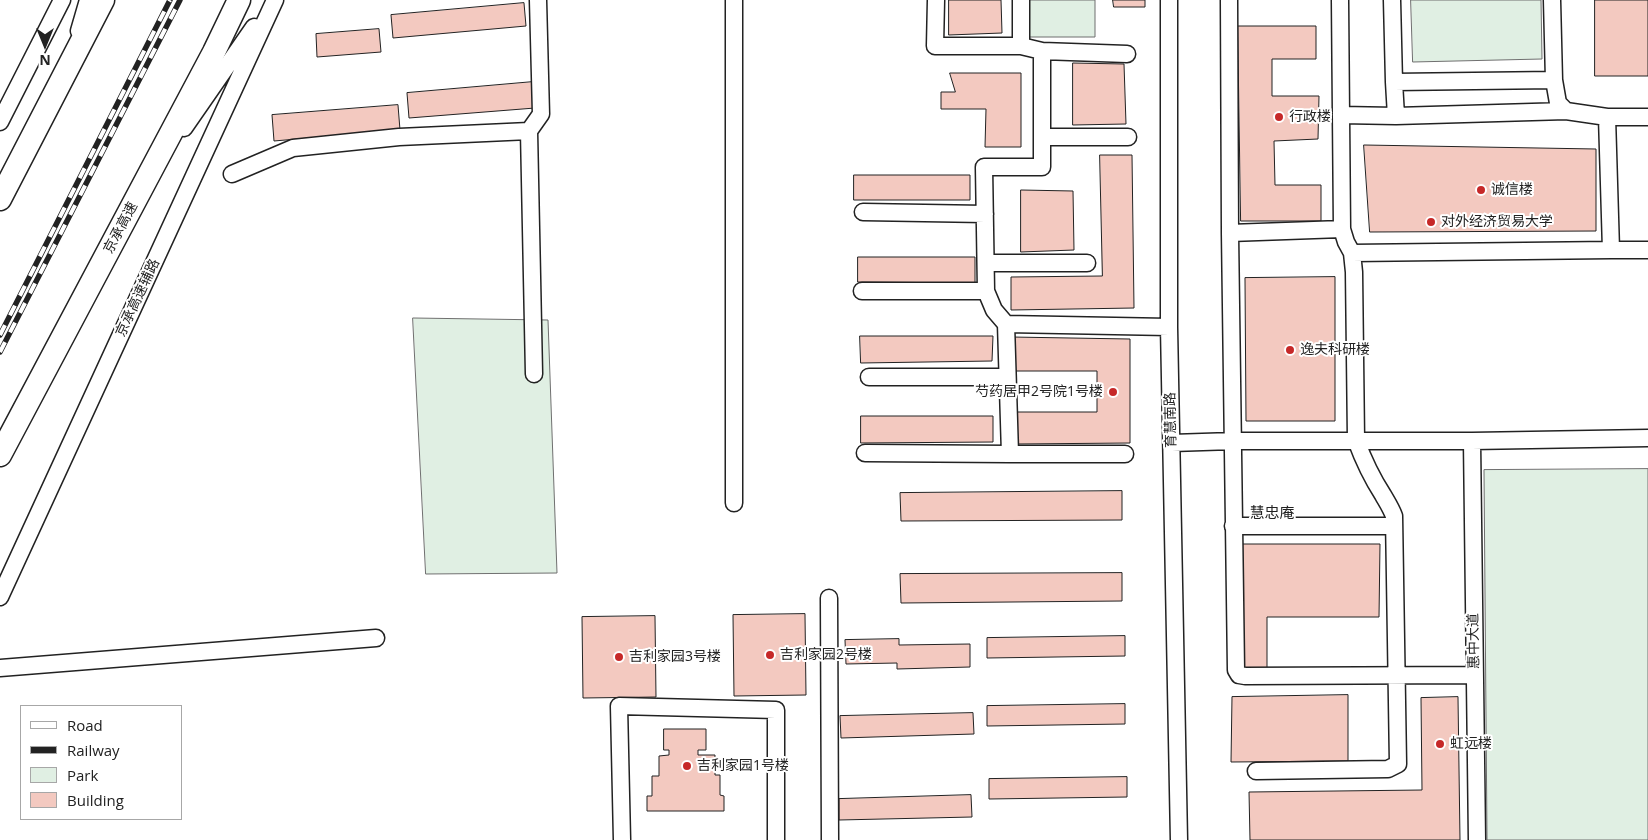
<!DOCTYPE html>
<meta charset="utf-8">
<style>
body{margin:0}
#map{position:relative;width:1648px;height:840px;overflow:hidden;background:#fff;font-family:"Open Sans",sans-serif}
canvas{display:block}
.legend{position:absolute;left:20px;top:705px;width:162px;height:115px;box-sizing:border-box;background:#fff;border:1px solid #a7a7a7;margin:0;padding:6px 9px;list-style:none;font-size:15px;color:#222}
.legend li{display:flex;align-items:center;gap:10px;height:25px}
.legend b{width:25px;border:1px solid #a7a7a7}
.north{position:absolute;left:20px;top:20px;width:50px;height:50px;-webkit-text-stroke:4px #fff;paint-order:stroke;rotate:180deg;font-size:14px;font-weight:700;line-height:20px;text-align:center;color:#222}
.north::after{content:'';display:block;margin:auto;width:18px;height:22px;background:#222;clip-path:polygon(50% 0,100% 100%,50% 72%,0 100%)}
</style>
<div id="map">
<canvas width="1648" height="840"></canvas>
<ul class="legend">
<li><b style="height:6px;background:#fff"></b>Road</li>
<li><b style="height:6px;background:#222"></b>Railway</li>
<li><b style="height:14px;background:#e0efe3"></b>Park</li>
<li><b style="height:14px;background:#f3c9c0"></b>Building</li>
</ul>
<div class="north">N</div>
</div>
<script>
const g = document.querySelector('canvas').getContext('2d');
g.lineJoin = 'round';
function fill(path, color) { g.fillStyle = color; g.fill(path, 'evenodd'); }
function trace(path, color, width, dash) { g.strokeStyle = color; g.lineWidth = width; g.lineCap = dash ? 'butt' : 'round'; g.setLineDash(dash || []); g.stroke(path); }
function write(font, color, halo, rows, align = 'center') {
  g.font = font + ' "Open Sans","Noto Sans SC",sans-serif'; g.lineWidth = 4; g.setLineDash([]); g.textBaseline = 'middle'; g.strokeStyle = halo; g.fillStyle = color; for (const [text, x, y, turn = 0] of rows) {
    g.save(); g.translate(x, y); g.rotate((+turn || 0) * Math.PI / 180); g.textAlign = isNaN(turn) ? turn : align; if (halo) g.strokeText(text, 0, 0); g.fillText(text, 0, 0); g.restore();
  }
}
const green = new Path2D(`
 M1024,0H1095V37H1024Z
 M1411,0H1541L1542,59L1413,62Z
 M413,318L548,320L557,573L426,574Z
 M1648,469V840H1487L1484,470Z`);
const building = new Path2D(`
 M949,0H1001L1002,33L949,35Z
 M1113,0H1145V7H1114Z
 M1595,0H1648V76H1595Z
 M524,3L526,26L393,38L391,15Z
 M1238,26H1316V59H1272V96H1319L1318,139L1274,141L1275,185H1321V221H1241Z
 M379,29L381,52L317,57L316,34Z
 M1073,63L1124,64L1126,124L1073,125Z
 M950,73H1021V147H985L986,109H941V92H955Z
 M533,82L535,108L409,118L407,93Z
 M398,105L400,130L274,141L272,115Z
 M1364,145L1596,149V231L1370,232Z
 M1100,155H1132L1134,308L1011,310V277L1102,276Z
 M854,175H970V200H854Z
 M1021,190L1073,191L1074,250L1021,252Z
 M858,257H975V283L858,282Z
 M1335,277V421H1246L1245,278Z
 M860,336H993L992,361L861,363Z
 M1011,337L1130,339V443L1016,444V412H1097V371H1013Z
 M861,416H993V442L861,443Z
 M1122,491V520L901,521L900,493Z
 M1238,544H1380L1379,617H1267V672H1238Z
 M1122,573V601L901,603L900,574Z
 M805,614L806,695L734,696L733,615Z
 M655,616L656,697L583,698L582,617Z
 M1125,636V656L987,658V638Z
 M899,639V645L970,644V667L897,669V663L846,664L845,640Z
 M1348,695V761L1231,762L1232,697Z
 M1458,697L1460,840H1250L1249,792L1422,790L1421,698Z
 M1125,704V724L987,726V706Z
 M973,713L974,734L841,738L840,716Z
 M664,729H706V750H698V755H715V775H720V795L724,796V811H647V796H652V776H659V756L669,755V750H664Z
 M1127,777V797L989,799V779Z
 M971,795L972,817L839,820V799Z`);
const minor = new Path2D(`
 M734,0V503
 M936,0L935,46H1021
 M1169,0V327L1179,840
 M1229,0L1230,233L1236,670L1239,675L1245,676L1474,675
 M1340,0L1341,115
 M1392,0L1394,82L1554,80L1552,0
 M79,31L88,0
 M1042,51L1127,54
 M1554,80L1558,103L1566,111L1607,117L1611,250H1648
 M1396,116L1566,111
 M1607,117H1648
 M0,122L62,0
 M184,128L254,27
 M529,131L534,374
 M1042,137H1128
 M232,174L293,148L399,137L529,131L541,114L538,0
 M863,212L985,214
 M1230,233L1342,229
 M1352,253L1611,250
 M986,263H1087
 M862,291H986
 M1006,324L994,310L986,291L984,167H1042V51L1021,46V0
 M869,377H1007
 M1472,441L1477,840
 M1172,443L1233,441H1472L1648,438
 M865,453L1010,454
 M1125,454H1010L1006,324L1169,327
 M1233,526H1394
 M0,597L275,0
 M829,598L830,840
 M0,668L376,638
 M1256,771L1388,769L1398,764L1394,516C1391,508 1387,502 1383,495C1372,478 1363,459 1356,440L1354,272L1352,253L1346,242L1342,229L1341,115L1396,116L1394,82
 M622,840L619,706L776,710V840`);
const highway = new Path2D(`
 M0,199L103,0
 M0,455L214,52L239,0`);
const rail = new Path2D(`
 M0,335L170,0
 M0,352L180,0`);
const markers = [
 [1279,117,5,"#c62828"],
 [1481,190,5,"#c62828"],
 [1431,222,5,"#c62828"],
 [1290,350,5,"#c62828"],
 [1113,392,5,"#c62828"],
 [770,655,5,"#c62828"],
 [619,657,5,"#c62828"],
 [1440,744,5,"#c62828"],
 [687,766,5,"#c62828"]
];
const poiNames = [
 ["行政楼",1289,117],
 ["诚信楼",1491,190],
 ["对外经济贸易大学",1441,222],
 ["逸夫科研楼",1300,350],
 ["芍药居甲2号院1号楼",1103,392,"right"],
 ["吉利家园2号楼",780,655],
 ["吉利家园3号楼",629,657],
 ["虹远楼",1450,744],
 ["吉利家园1号楼",697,766]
];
const streetNames = [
 ["京承高速",121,228,-62],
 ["京承高速辅路",138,298,-65],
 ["育慧南路",1171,420,-91],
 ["惠中大道",1474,641,-91]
];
const neighbourhoodNames = [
 ["慧忠庵",1272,514]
];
fill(green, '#e0efe3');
trace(green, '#6f6f6f', 1);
fill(building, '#f3c9c0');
trace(building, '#222', 1);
trace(minor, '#222', 19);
trace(highway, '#222', 25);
trace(minor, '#fff', 16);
trace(highway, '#fff', 22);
trace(rail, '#222', 5.5);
trace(rail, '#fff', 4, [11]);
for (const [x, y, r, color] of markers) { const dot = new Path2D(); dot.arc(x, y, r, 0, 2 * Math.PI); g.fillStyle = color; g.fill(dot); trace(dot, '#fff', 2); }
write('14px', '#222', '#fff', poiNames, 'left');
write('14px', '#222', '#fff', streetNames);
write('15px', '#222', '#fff', neighbourhoodNames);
</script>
